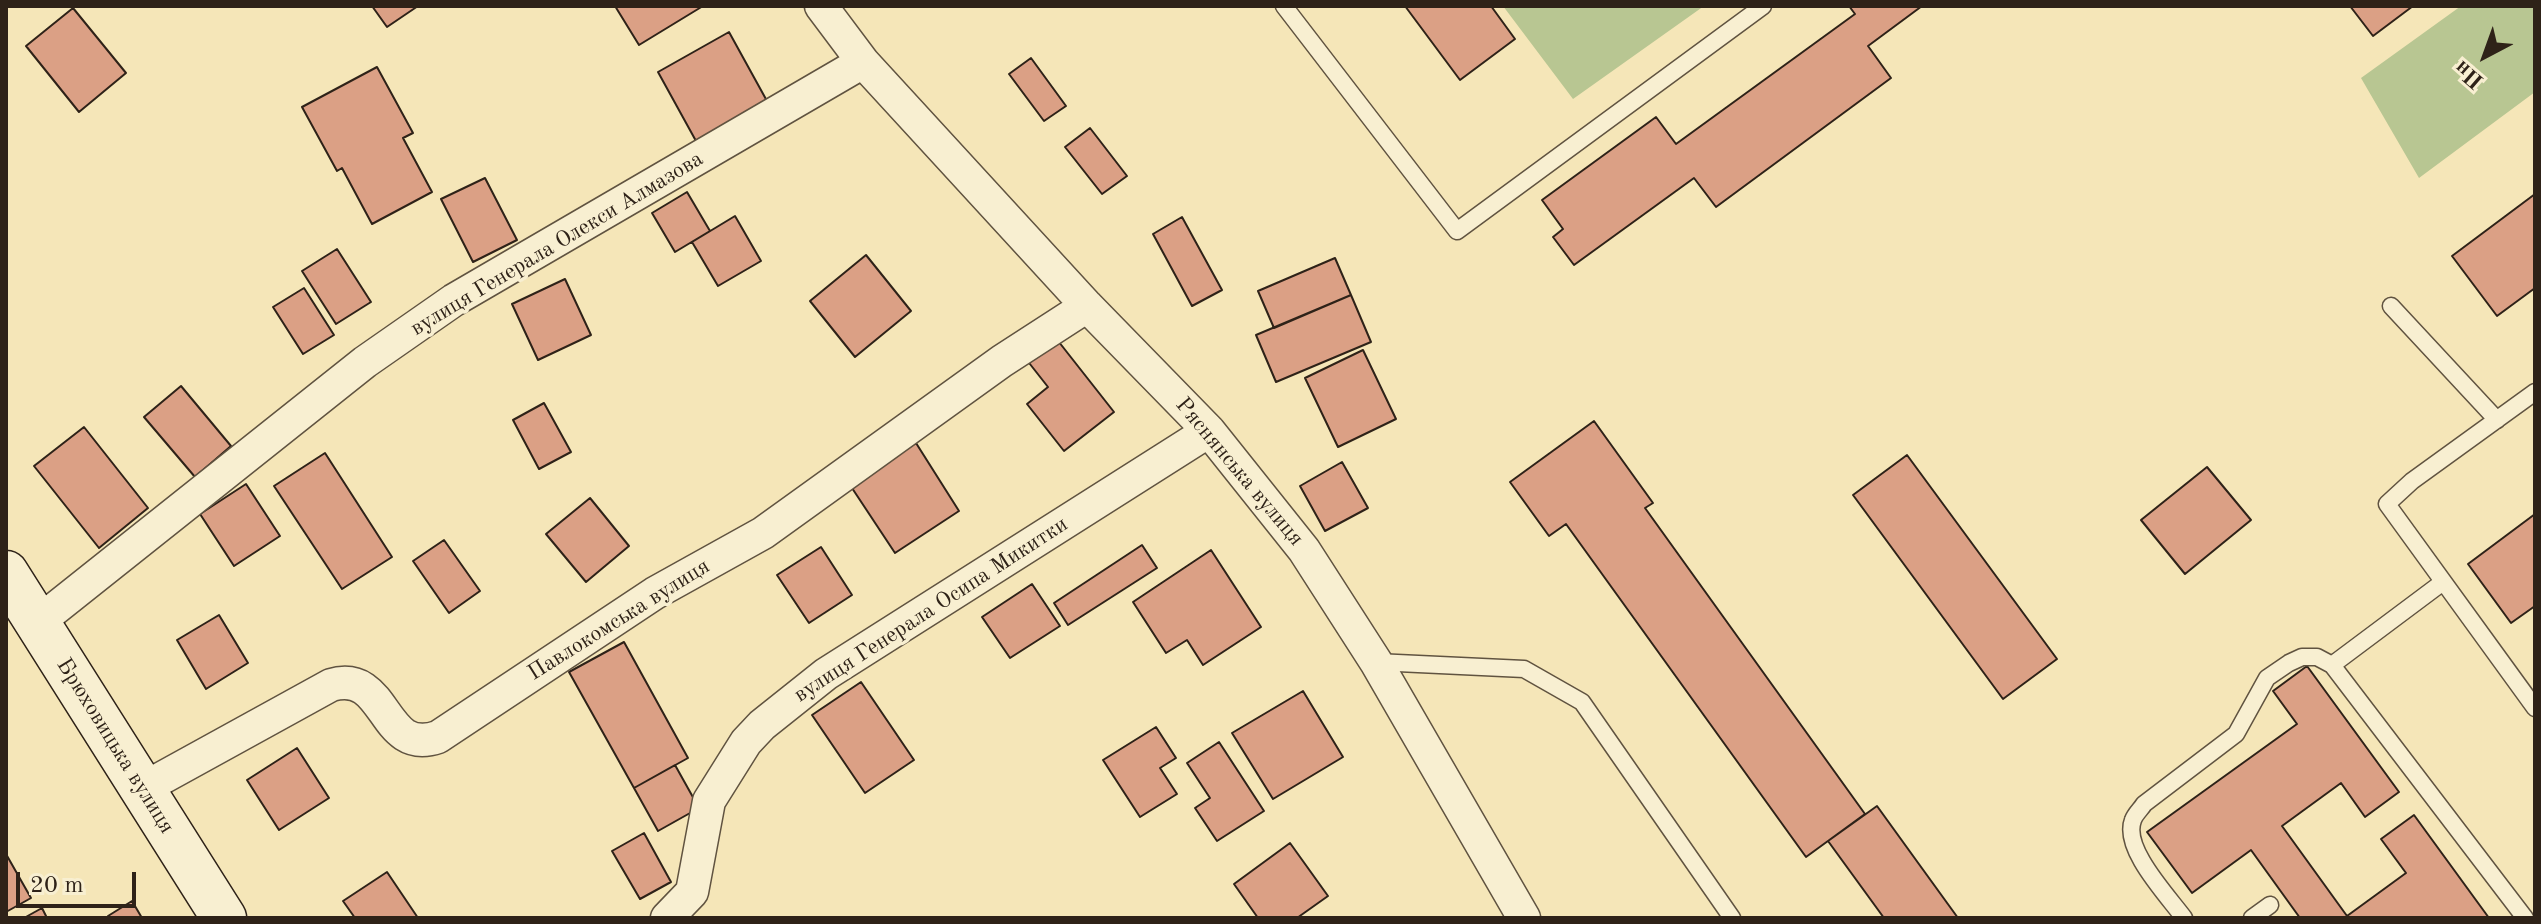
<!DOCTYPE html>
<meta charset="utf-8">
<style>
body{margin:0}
#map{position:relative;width:2541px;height:924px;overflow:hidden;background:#f5e6b8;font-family:"Old Standard TT",serif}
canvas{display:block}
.frame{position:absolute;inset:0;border:8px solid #2e2218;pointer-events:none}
.north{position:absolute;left:2445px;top:16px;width:80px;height:80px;-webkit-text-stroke:6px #f8efd1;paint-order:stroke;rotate:221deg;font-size:22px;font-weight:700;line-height:32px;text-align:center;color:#2e2218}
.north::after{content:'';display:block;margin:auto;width:28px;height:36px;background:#2e2218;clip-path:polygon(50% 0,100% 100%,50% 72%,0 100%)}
.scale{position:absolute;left:16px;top:872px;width:120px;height:36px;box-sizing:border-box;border:4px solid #2e2218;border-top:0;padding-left:10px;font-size:24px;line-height:28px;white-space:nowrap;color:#2e2218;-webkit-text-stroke:6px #f8efd1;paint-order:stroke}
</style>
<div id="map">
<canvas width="2541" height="924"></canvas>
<div class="frame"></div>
<div class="north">Пн</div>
<div class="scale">20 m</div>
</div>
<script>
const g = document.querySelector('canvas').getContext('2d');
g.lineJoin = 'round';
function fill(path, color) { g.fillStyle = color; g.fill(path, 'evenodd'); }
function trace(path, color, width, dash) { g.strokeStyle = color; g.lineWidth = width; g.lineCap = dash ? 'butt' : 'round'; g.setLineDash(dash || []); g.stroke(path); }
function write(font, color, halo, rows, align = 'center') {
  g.font = font + ' "Old Standard TT",serif'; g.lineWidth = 7; g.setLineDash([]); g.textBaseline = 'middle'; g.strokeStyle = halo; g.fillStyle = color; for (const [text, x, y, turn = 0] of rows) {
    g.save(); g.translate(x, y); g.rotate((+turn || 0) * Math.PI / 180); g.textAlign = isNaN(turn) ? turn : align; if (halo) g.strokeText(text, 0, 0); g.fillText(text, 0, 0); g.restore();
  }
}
const green = new Path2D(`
 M1503,6H1704L1573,99Z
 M2461,6H2535V92L2419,178L2361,78Z`);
const building = new Path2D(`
 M372,6H418L387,27Z
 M615,6H703L639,45Z
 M1405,6H1491L1515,39L1460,80Z
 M1849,6H1922L1868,46L1891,78L1716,207L1694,178L1574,265L1553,237L1563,229L1542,200L1656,117L1676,144L1855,14Z
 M2350,6H2413L2373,36Z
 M73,8L126,73L79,112L26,46Z
 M729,32L767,101L696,141L658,72Z
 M1031,58L1066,106L1044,121L1009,74Z
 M377,67L413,133L403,138L432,192L372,224L342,168L337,171L302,107Z
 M1090,128L1127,176L1102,194L1065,147Z
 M485,178L517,240L473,262L441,199Z
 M687,192L710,231L675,252L652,213Z
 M2535,194V288L2497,316L2452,256Z
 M735,216L761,261L718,286L692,242Z
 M1182,217L1222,290L1192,306L1153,234Z
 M337,249L371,302L336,324L302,271Z
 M866,255L911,311L855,357L810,301Z
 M1335,258L1351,295L1274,328L1258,291Z
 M565,279L591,335L538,360L512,304Z
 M304,288L334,335L303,354L273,307Z
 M1351,295L1371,342L1276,382L1256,335Z
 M1055,337L1114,412L1064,451L1027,404L1048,387L1026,359Z
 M1363,350L1396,419L1338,447L1305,378Z
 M181,386L231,446L195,477L144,417Z
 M544,403L571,452L539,469L513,420Z
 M1594,421L1653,503L1645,508L1865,814L1806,857L1566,524L1549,536L1510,482Z
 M84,427L148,508L99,548L34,466Z
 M916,443L959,511L895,553L850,485Z
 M325,453L392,557L342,589L274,486Z
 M1907,455L2057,659L2003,699L1853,495Z
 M1342,462L1368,508L1325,531L1300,486Z
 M2207,467L2251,520L2185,574L2141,520Z
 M246,484L280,536L234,566L200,514Z
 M590,498L629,546L586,582L546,534Z
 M2535,514V606L2511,623L2468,564Z
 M444,540L480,591L449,613L413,561Z
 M1142,545L1157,568L1068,625L1054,603Z
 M821,547L852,595L809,623L777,575Z
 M1211,550L1261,627L1203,665L1187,640L1166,653L1133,602Z
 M1032,584L1060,626L1010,658L982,617Z
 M219,615L248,663L206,689L177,640Z
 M624,642L688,758L634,788L569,672Z
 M2307,666L2399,792L2365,817L2341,783L2282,826L2347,916L2406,873L2381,839L2414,815L2489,918H2300L2251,850L2192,893L2147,832L2297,724L2273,691Z
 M861,682L914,760L865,793L812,715Z
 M1303,691L1343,757L1273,799L1232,733Z
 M1156,727L1176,758L1160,768L1177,794L1140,817L1103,760Z
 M1219,742L1264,811L1217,841L1195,808L1210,798L1187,763Z
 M297,748L329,798L279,830L247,780Z
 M675,765L699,808L658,831L634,788Z
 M1877,806L1916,860L1958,918H1884L1828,841Z
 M644,833L671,882L640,899L612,851Z
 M1290,843L1328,896L1297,918H1258L1234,884Z
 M6,854L31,898L6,912Z
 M387,872L418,918H355L343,901Z
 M132,901L142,918H109L108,916Z
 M42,908L47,918H24Z`);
const service = new Path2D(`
 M1284,6L1457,231L1763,6
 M2391,306L2497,420
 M2535,392L2412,481L2387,504L2535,708
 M1376,662L1524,669L1582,702L1732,918
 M2332,665L2525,918
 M2184,918C2167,895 2122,848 2133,820C2135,814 2141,809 2144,804L2236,734L2267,678L2289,663L2302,657H2317L2332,665L2443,582
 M2252,918L2270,905`);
const minor = new Path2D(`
 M821,6L863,62L1087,306L1209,431L1304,550L1376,662L1524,918
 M37,623L365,362L454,300L863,62
 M142,789L331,685C389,668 380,757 438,737L655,593L763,533L1002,361L1087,306
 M667,918L692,892L709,801L746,742L762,725L826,674L1209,431`);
const secondary = new Path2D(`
 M6,573L224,918`);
const streetNames = [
 ["вулиця Генерала Олекси Алмазова",557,244,-31],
 ["Ряснянська вулиця",1239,472,50],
 ["вулиця Генерала Осипа Микитки",931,610,-33],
 ["Павлокомська вулиця",619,620,-32],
 ["Брюховицька вулиця",115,746,58]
];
fill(green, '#b8c692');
fill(building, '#dba085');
trace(building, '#2e2218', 2);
trace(service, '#605340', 19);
trace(minor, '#605340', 35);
trace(secondary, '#2e2218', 47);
trace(service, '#f8efd1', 16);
trace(minor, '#f8efd1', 32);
trace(secondary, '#f8efd1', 44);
write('22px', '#2e2218', '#f8efd1', streetNames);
</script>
